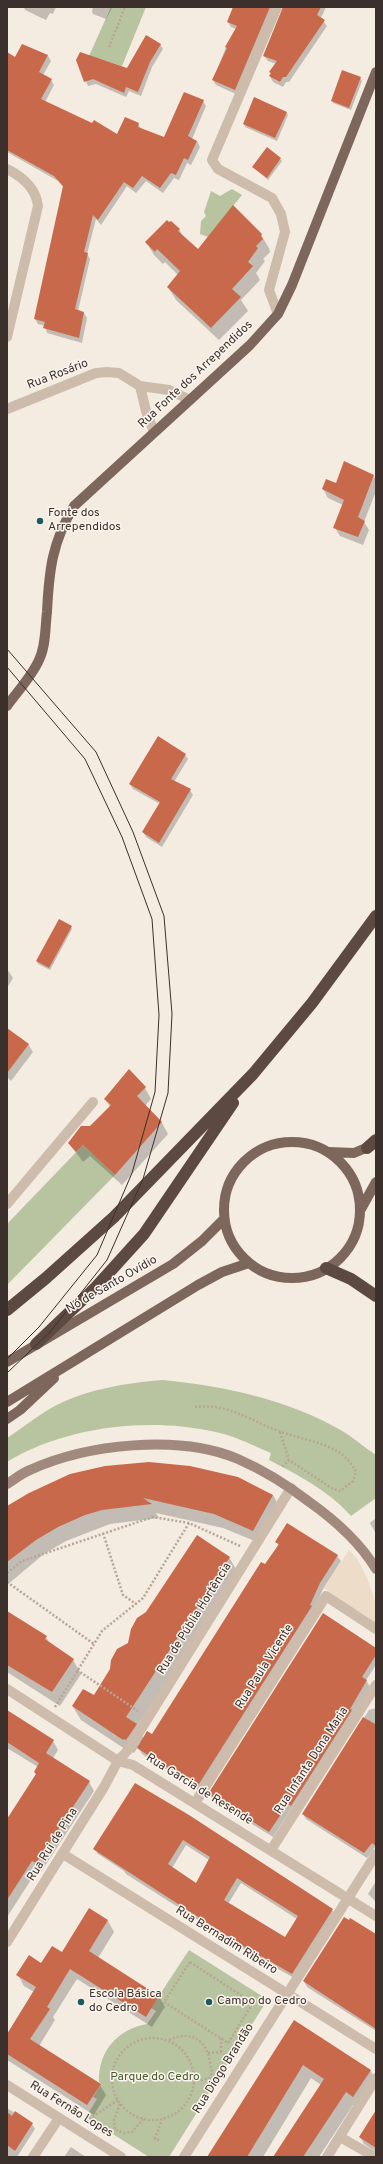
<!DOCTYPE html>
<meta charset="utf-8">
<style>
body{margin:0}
#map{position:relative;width:383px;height:2164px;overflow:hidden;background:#f4ebe1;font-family:Overpass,sans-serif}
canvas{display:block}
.frame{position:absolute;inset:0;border:8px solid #3b302b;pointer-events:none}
</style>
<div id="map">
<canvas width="383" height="2164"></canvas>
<div class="frame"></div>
</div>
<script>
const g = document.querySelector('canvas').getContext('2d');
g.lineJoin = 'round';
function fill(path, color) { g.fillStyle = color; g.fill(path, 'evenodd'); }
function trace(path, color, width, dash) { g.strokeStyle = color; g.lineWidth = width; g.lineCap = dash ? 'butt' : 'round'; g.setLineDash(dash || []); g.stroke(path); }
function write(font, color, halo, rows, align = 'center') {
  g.font = font + ' Overpass,sans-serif'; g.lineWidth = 3; g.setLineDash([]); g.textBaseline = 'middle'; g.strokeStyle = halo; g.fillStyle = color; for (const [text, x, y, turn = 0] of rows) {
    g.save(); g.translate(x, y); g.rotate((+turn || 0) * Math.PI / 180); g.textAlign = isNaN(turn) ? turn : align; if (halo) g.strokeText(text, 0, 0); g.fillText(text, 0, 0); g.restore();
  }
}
const green = new Path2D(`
 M111,7H146L122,66L89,56Z
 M232,189L242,195L208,237L200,234L201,221L206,216L204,212L211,191L220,196Z
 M83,1145L115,1175L7,1285V1224Z
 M163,1380C225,1386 290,1400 344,1432C355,1439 365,1448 376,1455V1498L351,1516C329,1491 298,1475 269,1460L271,1453C252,1445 233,1435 211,1431C147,1417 63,1427 7,1462V1438C22,1428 37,1416 53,1407C87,1389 126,1383 163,1380Z
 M189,1950L265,1998L266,2002L169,2157H149L86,2117L97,2099L93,2097L101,2084L99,2082C98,2052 117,2029 147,2024L156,2011L151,2008Z`);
const plaza = new Path2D(`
 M349,1550L358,1560L367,1578L376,1604V1624L324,1588Z`);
const shadow = new Path2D(`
 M24,7H56L53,14L50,13L46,20L25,10Z
 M93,7H112V8L106,19L93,14L92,11Z
 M235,7H278L238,95L216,85L213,80L226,47L236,29L231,27L228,22Z
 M283,7H326L321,18L327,26L289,82H286L283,87L273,82L270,76L276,64L268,61L264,56Z
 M160,44L163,49L152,67L141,96L129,91L126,97L96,84L88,86L77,60L127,69Z
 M22,45L48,56L51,61L43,75L51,80L54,85L45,102L117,136L138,124L142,130L164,139L203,101L206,106L192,139L197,141L200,147L191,165L187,163L179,180L174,178L163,193L146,181L136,193L127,186L101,225L96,219L87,254L90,259L78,311L84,313L87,318L82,343L47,333L45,326L38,324L35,319L64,188L58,181L7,152V54L15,58Z
 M360,78L362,81L351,110L333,103L332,101Z
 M286,112L288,115L277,141L245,127L244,124Z
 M280,159L282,161L268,180L253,167Z
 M179,229L184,238L198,251L261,235L269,248L270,252L263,259L265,261L256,273L260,280L241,300L248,311L219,340L176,300L168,287L178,275L165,262L163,264L154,255L146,242Z
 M373,475L376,480V491L364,522L369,530L363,545L340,536L335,528L343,505L328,498L323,489Z
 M185,755L188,759L174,782L190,790L193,795L162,847L146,837L143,832L160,804L133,789L130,784Z
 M71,927L72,929L50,970L38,964L37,961Z
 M7,969L13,978L7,988Z
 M7,1029L28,1044L33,1052L11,1081L7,1077Z
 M145,1088L151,1099L145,1106L162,1123L168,1134L122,1185L90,1156L83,1162L69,1143L91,1127L110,1107L105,1099Z
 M29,1493L273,1495L281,1510L262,1544L223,1528L156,1513L159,1518L110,1524L66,1541L44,1554L7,1585V1508Z
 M376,1518V1534L370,1523Z
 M276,1542L337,1556L341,1561L323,1589L313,1611L201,1792L142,1754L138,1747L134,1753L132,1752L131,1753L81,1720L73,1707L84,1690L94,1696L129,1643L229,1557L237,1571L137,1726L144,1739L152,1736L279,1546Z
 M7,1612L46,1637L49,1643L73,1660L81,1674L60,1706L7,1672Z
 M376,1649V1665L366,1680L370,1687L273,1837L213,1800L210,1794Z
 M376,1708V1848L375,1847L367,1858L306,1819L303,1814L369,1710Z
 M7,1713L53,1741L58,1750L53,1758L89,1782L94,1791L41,1872L38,1869L7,1917V1814L8,1819L36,1775L35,1772L38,1767L7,1748Z
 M188,1816L332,1910L336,1916L296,1979L264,1961V1962L126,1874L124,1871L98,1854L94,1849ZM186,1845L209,1860L196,1884L172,1868ZM241,1883L297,1919L285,1938L228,1904Z
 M376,1881V1902L368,1894Z
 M89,1910L108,1921L114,1932L98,1958L159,1996L165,2007L152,2027L77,1979L53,2017L55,2020L39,2046L100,2085L106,2095L94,2115L7,2060V2036L34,1992L24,1986L18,1975L62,1953Z
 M376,1936V2031L307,1987L304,1981Z
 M294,2022L370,2070L376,2080L361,2109L353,2105L319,2157H274L321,2085L311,2078L263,2157H208Z
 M7,2108L32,2124L35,2129L17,2157H7Z
 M376,2112V2152L364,2144L360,2137Z
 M71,2147L86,2157H64Z`);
const building = new Path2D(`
 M233,7H270L235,90L212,80L227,48L225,47L237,26L227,22Z
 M283,7H321L317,15L325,20L286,77H283L280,82L269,76L271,73L269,72L277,61L263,56Z
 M146,35L161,44L150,62L138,92L126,87L124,93L93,79L84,82L76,60L80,52L127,68Z
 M22,44L48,55L39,72L52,79L41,99L92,123L94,120L117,134L125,117L139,123L138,127L164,137L184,92L204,100L188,136L197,141L188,160L184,158L176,175L171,173L160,188L142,176L133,188L124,182L98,220L93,215L84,252L88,253L75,309L84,312L79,338L43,328L45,322L34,319L63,186L54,176L7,150V52L15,57Z
 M342,70L361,77L349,108L331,101Z
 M254,97L287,112L275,138L243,124Z
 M267,147L281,158L267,178L252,167Z
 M233,205L262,234L261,236L263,239L256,246L258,248L248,262L253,266L232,289L241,297L211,328L167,287L180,271L157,249L155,252L145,242L167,220L169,222L171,221L180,229L178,231L198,249Z
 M344,461L374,475L358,517L365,521L358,537L333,528L344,500L322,489L326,479L336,483Z
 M158,736L186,754L171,779L191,789L159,843L142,832L160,802L129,784Z
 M59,919L72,926L49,968L36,961Z
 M7,1028L29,1044L7,1073Z
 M129,1069L146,1087L137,1096L162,1122L115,1175L83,1145L76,1152L68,1143L81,1126H90L111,1105L104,1099Z
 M149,1462L190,1466L238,1477L273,1495L253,1531L214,1514L143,1498L152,1504L102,1510L85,1515L58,1527L36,1540L7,1562V1506L29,1493L70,1474L105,1466Z
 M287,1523L338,1555L320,1583L310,1605L312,1606L197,1787L137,1748L147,1731L152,1734L261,1562L265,1564L279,1544L275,1542Z
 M197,1535L230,1557L126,1717L137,1724L126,1740L124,1739L123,1740L72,1706L83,1689L94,1695L110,1669L111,1660L117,1649L128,1643L131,1629L137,1618L146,1612Z
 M7,1611L47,1636L45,1639L74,1659L52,1692L7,1665Z
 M323,1613L376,1648V1655L362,1677L367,1680L350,1709L352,1710L291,1806L288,1804L269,1832L208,1794Z
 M7,1710L54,1740L46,1753L90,1781L36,1863L32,1861L7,1900V1819L36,1774L34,1772L39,1763L7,1742Z
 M363,1717L375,1724L376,1732V1846L372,1843L364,1853L302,1814Z
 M135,1783L189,1815L333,1909L292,1974L261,1956L260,1957L93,1849ZM183,1840L210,1857L196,1883L168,1864ZM237,1878L298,1916L285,1937L224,1900Z
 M89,1908L108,1920L89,1951L159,1996L146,2017L70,1969L47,2007L50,2009L30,2039L101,2084L87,2105L7,2054V2034L36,1987L16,1975L29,1955L41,1963L52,1946L62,1952Z
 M344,1917L349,1920L350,1918L376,1934V2029L303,1981Z
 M294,2020L371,2070L353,2097L346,2092L303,2157H273L324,2079L303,2065L247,2157H207Z
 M376,2110V2148L359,2137Z
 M15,2111L33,2123L15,2151L7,2145V2112L12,2116Z`);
const path = new Path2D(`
 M109,47L125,7
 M195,1407C229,1403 248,1420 279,1431C297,1438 318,1441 335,1450C343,1454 352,1463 356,1472L353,1481L340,1491L333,1489L289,1460L281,1468
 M280,1432L289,1460
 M103,1533L123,1595L136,1604
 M7,1573L22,1561L153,1517L189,1523
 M7,1582L94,1644
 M77,1670L138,1711
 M55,1707L102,1631L143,1598L189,1523L240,1546
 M190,1962L253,2003L228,2043L164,2002Z
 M112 2079a41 41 0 1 1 82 0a41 41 0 1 1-82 0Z
 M169,2040C191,2030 206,2039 210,2062C211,2068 213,2072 210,2078L194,2082
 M221,2052V2038
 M208,2053L221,2052L231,2059
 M120,2104L114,2120L115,2130L124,2133L132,2132L144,2118
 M86,2121L118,2100
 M159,2140L155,2139L162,2119`);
const street = new Path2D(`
 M277,7L212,160L218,169L272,198L281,214L285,232L269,290L278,314
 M7,169C23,177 36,188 38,206L7,337
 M140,386L146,411L154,432
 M7,409L96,373L107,372L119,373L140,386L169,390L190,400
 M7,1204L93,1102
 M7,1689L118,1761L133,1765L376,1916
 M195,1803L326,1596L376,1629
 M271,1850L376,1685
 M63,1854L376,2049
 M7,1942L104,1787L118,1761L128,1750L291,1488
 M7,2085L121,2157
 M340,2137L375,2157
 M33,2157L59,2118
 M184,2157L376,1854
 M327,2157L376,2078`);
const secondary = new Path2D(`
 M7,1484C15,1479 22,1473 30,1470C87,1444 179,1434 238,1459C263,1470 286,1484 308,1501C335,1520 359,1541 376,1569`);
const primary = new Path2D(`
 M7,706C17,692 32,676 39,660C46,646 45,628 47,612C49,571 52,542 74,506L250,345L278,314L292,285L376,72
 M224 1210a68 68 0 1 1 136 0a68 68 0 1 1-136 0Z
 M329,1152L354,1153L373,1145
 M361,1209L376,1182
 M7,1362L173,1264L202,1241L223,1220
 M7,1402L198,1285L222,1272L249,1263
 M7,1419L20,1410L54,1378`);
const highway = new Path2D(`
 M367,1148L376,1140
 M326,1268L351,1279L376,1296
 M7,1310L46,1278L114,1217L253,1074L312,1003L376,916
 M36,1344L96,1287L144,1234L233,1103`);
const tram = new Path2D(`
 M7,649L96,752L133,832L164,916L172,1014L168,1093L143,1179L107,1260L50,1332L7,1373
 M7,667L85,759L122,837L152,919L159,1015L155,1092L132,1173L97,1255L39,1327L7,1359`);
const markers = [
 [40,521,4,"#1f5a5e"],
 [81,2002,4,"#1f5a5e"],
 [209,2002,4,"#1f5a5e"]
];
const streetNames = [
 ["Rua Rosário",58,375,-21],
 ["Rua Fonte dos Arrependidos",196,375,-43],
 ["Nó de Santo Ovídio",112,1285,-30],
 ["Rua de Públia Hortência",195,1619,-58],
 ["Rua Paula Vicente",265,1667,-58],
 ["Rua Infanta Dona Maria",312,1761,-57],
 ["Rua Garcia de Resende",199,1790,32],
 ["Rua Rui de Pina",53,1845,-58],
 ["Rua Bernadim Ribeiro",226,1941,32],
 ["Rua Diogo Brandão",224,2069,-58],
 ["Rua Fernão Lopes",71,2110,32]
];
const poiNames = [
 ["Fonte dos",48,514],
 ["Arrependidos",48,528],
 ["Escola Básica",89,1995],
 ["do Cedro",89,2009],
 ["Campo do Cedro",217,2002]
];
const parkNames = [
 ["Parque do Cedro",155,2078]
];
fill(green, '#b8c4a0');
fill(plaza, '#ecdcc8');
fill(shadow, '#0003');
fill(building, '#c8694b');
trace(path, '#b9a596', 2.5, [2, 2]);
trace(street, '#cdbbac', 10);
trace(secondary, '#a18a7d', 10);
trace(primary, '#7d675c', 10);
trace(highway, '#5c4a42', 12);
trace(tram, '#3b302b', 1);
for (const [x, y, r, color] of markers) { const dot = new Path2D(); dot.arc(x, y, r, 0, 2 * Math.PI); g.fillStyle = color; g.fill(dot); trace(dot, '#fbf5ee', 1.5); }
write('12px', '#3b302b', '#fbf5ee', streetNames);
write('12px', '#3b302b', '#fbf5ee', poiNames, 'left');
write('12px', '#4a5a2e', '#fbf5ee', parkNames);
</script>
